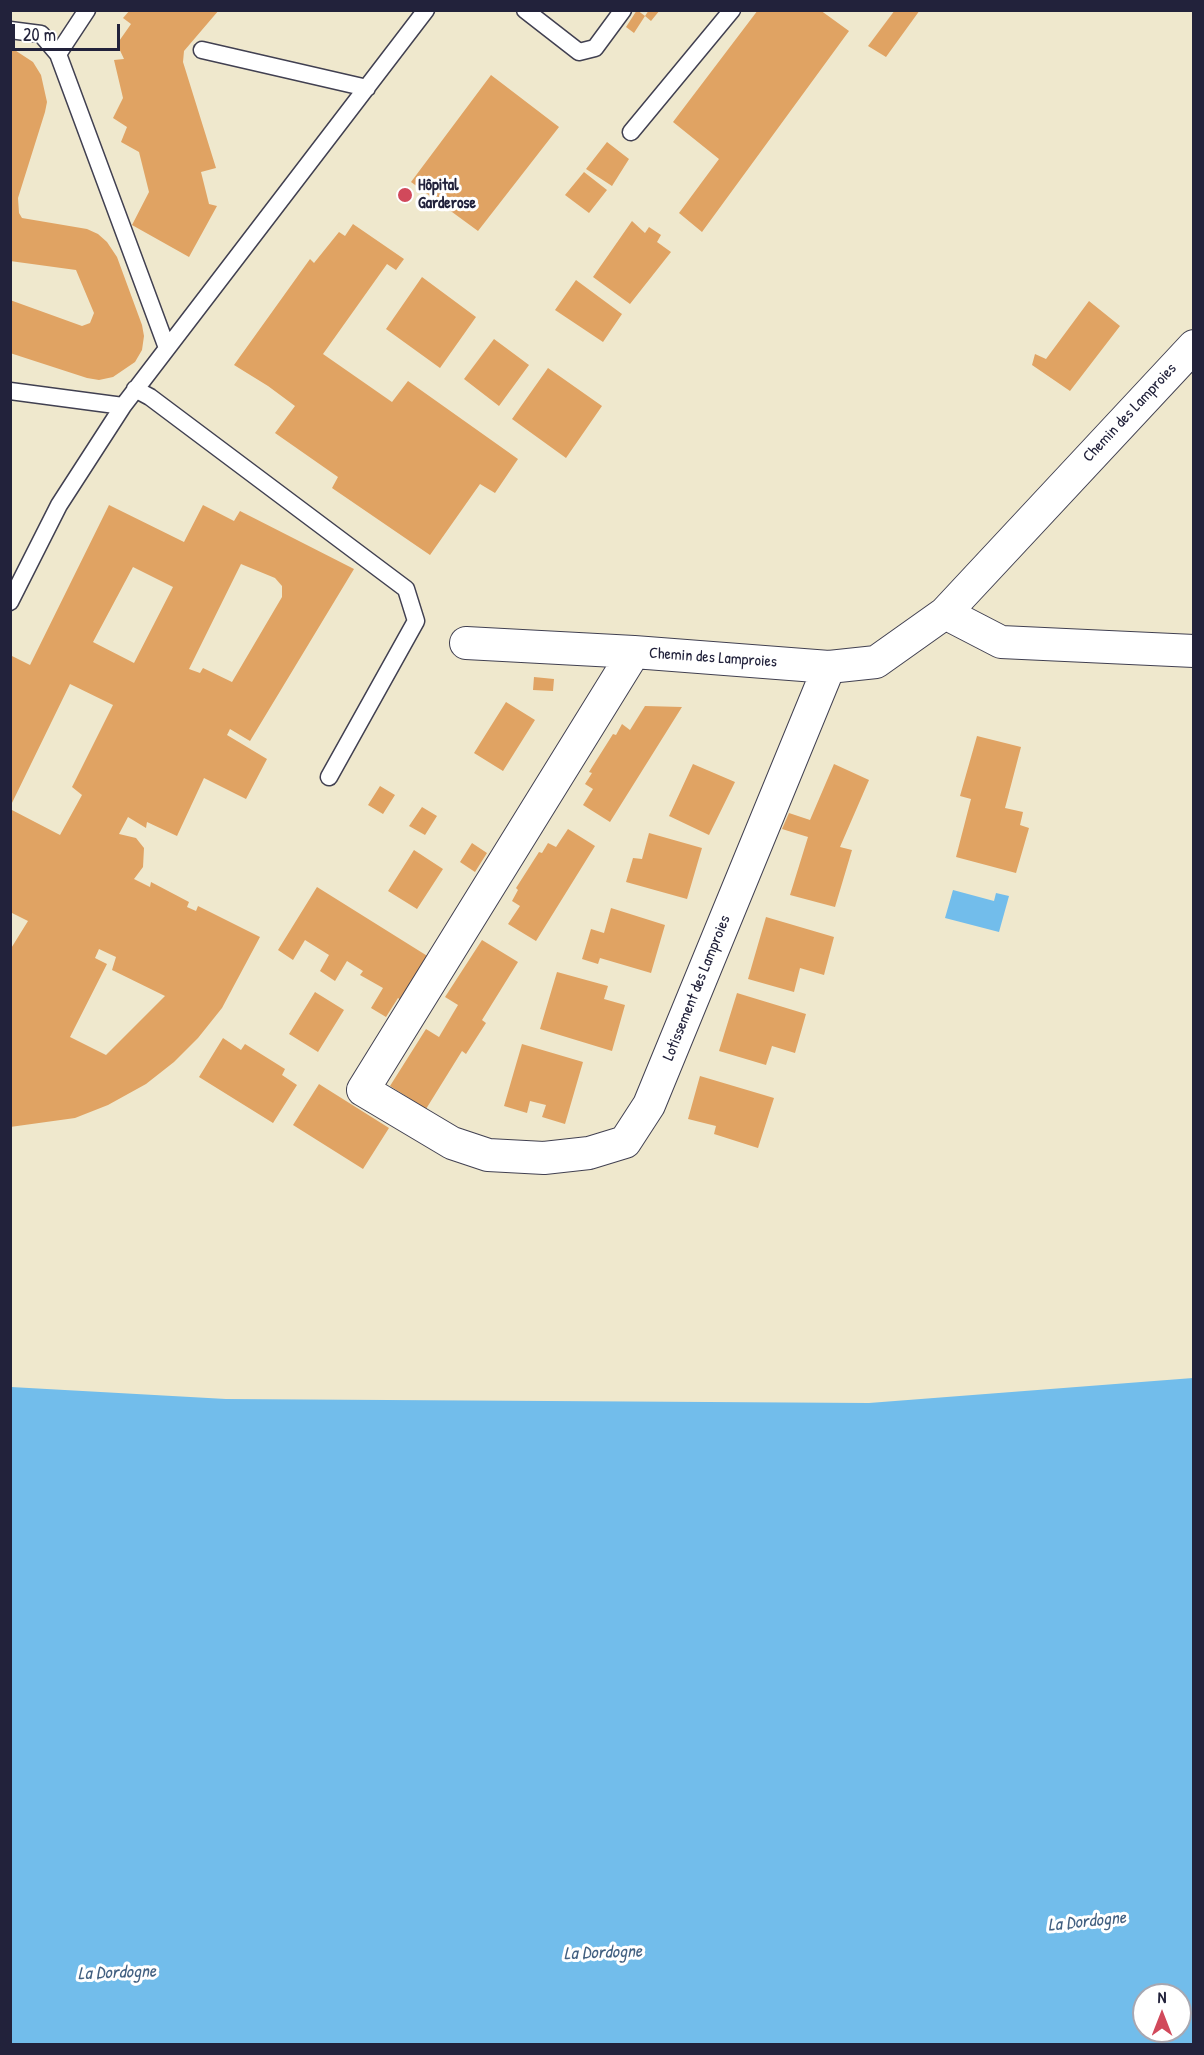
<!DOCTYPE html>
<meta charset="utf-8">
<style>
body{margin:0}
#map{position:relative;width:1204px;height:2055px;overflow:hidden;background:#efe8cd;font-family:"Patrick Hand",sans-serif}
canvas{display:block}
.frame{position:absolute;inset:0;border:12px solid #22223b;pointer-events:none}
.north{position:absolute;left:1132px;top:1983px;width:60px;height:60px;box-sizing:border-box;background:#fff;border:2px solid #a7a7b1;border-radius:50%;rotate:0deg;font-size:16px;font-weight:700;line-height:24px;text-align:center;color:#22223b}
.north::after{content:'';display:block;margin:auto;width:21px;height:27px;background:#d1495b;clip-path:polygon(50% 0,100% 100%,50% 72%,0 100%)}
.scale{position:absolute;left:12px;top:24px;width:108px;height:27px;box-sizing:border-box;border:3px solid #22223b;border-top:0;padding-left:8px;font-size:18px;line-height:21px;white-space:nowrap;color:#22223b;-webkit-text-stroke:4px #fff;paint-order:stroke}
</style>
<div id="map">
<canvas width="1204" height="2055"></canvas>
<div class="frame"></div>
<div class="north">N</div>
<div class="scale">20 m</div>
</div>
<script>
const g = document.querySelector('canvas').getContext('2d');
g.lineJoin = 'round';
function fill(path, color) { g.fillStyle = color; g.fill(path, 'evenodd'); }
function trace(path, color, width, dash) { g.strokeStyle = color; g.lineWidth = width; g.lineCap = dash ? 'butt' : 'round'; g.setLineDash(dash || []); g.stroke(path); }
function write(font, color, halo, rows, align = 'center') {
  g.font = font + ' "Patrick Hand",sans-serif'; g.lineWidth = 6; g.setLineDash([]); g.textBaseline = 'middle'; g.strokeStyle = halo; g.fillStyle = color; for (const [text, x, y, turn = 0] of rows) {
    g.save(); g.translate(x, y); g.rotate((+turn || 0) * Math.PI / 180); g.textAlign = isNaN(turn) ? turn : align; if (halo) g.strokeText(text, 0, 0); g.fillText(text, 0, 0); g.restore();
  }
}
const water = new Path2D(`
 M953,890L994,901L996,893L1009,896L999,932L945,918Z
 M1193,1378V2044H11V1387L226,1399L869,1403ZM1144,1995H1180V2031H1144Z`);
const building = new Path2D(`
 M130,10H219L184,51L183,62L216,168L201,172L209,204L217,206L189,257L132,225L149,192L139,152L121,142L127,127L113,118L123,98L114,60L124,59L117,44L131,24L123,18Z
 M637,10L645,16L634,33L626,27Z
 M649,10H660L651,21L645,16Z
 M758,10H820L849,31L702,232L679,213L719,159L673,122Z
 M895,10H920L886,57L868,46Z
 M10,47L33,62L41,75L47,102L45,112L18,198L19,213L22,218L87,229L98,234L107,242L117,257L142,325L144,336L142,350L135,362L113,377L99,380L87,378L10,353V300L82,326L90,323L94,313L76,270L10,261Z
 M491,75L559,127L478,231L411,182Z
 M607,142L629,159L612,186L586,169Z
 M584,172L607,190L589,213L565,195Z
 M632,221L645,233L649,227L661,235L657,242L671,252L630,304L593,277Z
 M353,224L404,259L396,270L387,264L323,354L392,402L408,381L518,459L495,493L480,484L430,555L332,488L338,477L275,433L295,406L268,386L234,365L310,259L314,263L339,232L345,236Z
 M422,277L476,317L440,368L386,329Z
 M576,280L622,314L603,342L555,310Z
 M1089,301L1120,326L1070,391L1032,365L1035,354L1046,359Z
 M494,339L529,365L499,406L464,379Z
 M548,368L602,406L566,458L512,419Z
 M109,505L184,542L203,505L234,521L240,511L354,569L250,741L230,729L227,735L267,759L246,799L204,778L177,836L147,822L146,828L128,817L119,834L136,838L144,848L143,867L134,879L150,887L151,882L189,902L187,907L196,911L198,906L260,937L222,1008L198,1038L174,1062L146,1084L108,1105L75,1118L10,1127V950L28,921L10,912V809L60,835L82,795L72,787L113,705L70,684L10,807V655L30,665ZM241,564L275,578L282,586V597L232,682L203,668L200,673L189,669ZM133,567L173,587L134,663L93,642ZM99,949L116,957L112,970L165,996L106,1055L70,1037L107,964L95,958Z
 M534,677L554,679L553,691L533,690Z
 M506,702L535,720L503,771L474,753Z
 M645,706L682,707L610,822L583,805L593,789L585,784L592,773L589,772L613,734L616,735L622,724L630,730Z
 M977,736L1021,747L1005,808L1023,812L1020,825L1029,828L1016,873L956,857L971,799L960,796Z
 M693,764L735,782L709,835L669,816Z
 M834,764L869,780L840,847L852,850L835,907L790,895L808,837L782,829L789,813L810,820Z
 M380,786L395,795L383,814L368,805Z
 M422,807L437,816L425,835L409,826Z
 M568,829L595,846L536,941L508,924L520,906L512,901L518,890L516,888L539,852L542,853L548,843L556,847Z
 M649,833L702,848L687,899L626,882L633,858L642,859Z
 M472,843L487,853L475,872L460,862Z
 M414,850L443,869L417,909L388,891Z
 M317,887L429,957L401,1000L398,998L386,1017L371,1008L383,988L360,975L363,971L347,961L335,981L320,971L329,955L305,940L293,960L278,950Z
 M611,908L665,925L651,973L600,958L598,964L582,959L591,929L604,933Z
 M766,917L834,937L824,975L800,968L794,992L748,979Z
 M482,940L518,962L482,1020L486,1023L466,1054L462,1051L426,1109L390,1086L426,1029L439,1037L458,1005L445,997Z
 M557,972L608,986L604,999L625,1005L612,1051L540,1029Z
 M315,992L344,1010L318,1052L289,1034Z
 M737,993L806,1014L795,1053L772,1046L766,1065L719,1051Z
 M223,1038L241,1050L245,1044L285,1069L282,1075L297,1085L273,1123L199,1077Z
 M522,1044L583,1062L565,1124L542,1117L546,1105L530,1101L527,1113L504,1106Z
 M700,1076L774,1098L758,1148L714,1134L716,1126L688,1119Z
 M319,1084L389,1128L363,1169L293,1125Z`);
const service = new Path2D(`
 M525,10L579,52L595,48L623,10
 M10,30L41,34L58,54L167,348
 M202,50L367,88
 M58,54L87,10
 M631,132L732,10
 M135,389L150,397L406,589L416,621L329,777
 M10,391L123,406
 M10,602L59,505L123,406L426,10`);
const minor = new Path2D(`
 M1194,346L945,613L1001,642L1194,651
 M466,643L634,652L829,667L876,662L945,613
 M634,652L363,1090L452,1143L488,1155L544,1158L589,1153L625,1142L649,1105L829,667`);
const markers = [
 [405,195,8,"#d1495b"]
];
const poiNames = [
 ["Hôpital",418,186],
 ["Garderose",418,204]
];
const streetNames = [
 ["Chemin des Lamproies",1130,413,-47],
 ["Chemin des Lamproies",713,658,4],
 ["Lotissement des Lamproies",697,988,-68]
];
const waterNames = [
 ["La Dordogne",1087,1922,-6],
 ["La Dordogne",603,1953,-2],
 ["La Dordogne",117,1973,-2]
];
fill(water, '#72bdeb');
fill(building, '#e0a363');
trace(service, '#414051', 19);
trace(minor, '#414051', 34);
trace(service, '#fff', 16);
trace(minor, '#fff', 32);
for (const [x, y, r, color] of markers) { const dot = new Path2D(); dot.arc(x, y, r, 0, 2 * Math.PI); g.fillStyle = color; g.fill(dot); trace(dot, '#fff', 2); }
write('bold 16px', '#22223b', '#fff', poiNames, 'left');
write('16px', '#22223b', '#fff', streetNames);
write('italic 18px', '#426081', '#fff', waterNames);
</script>
